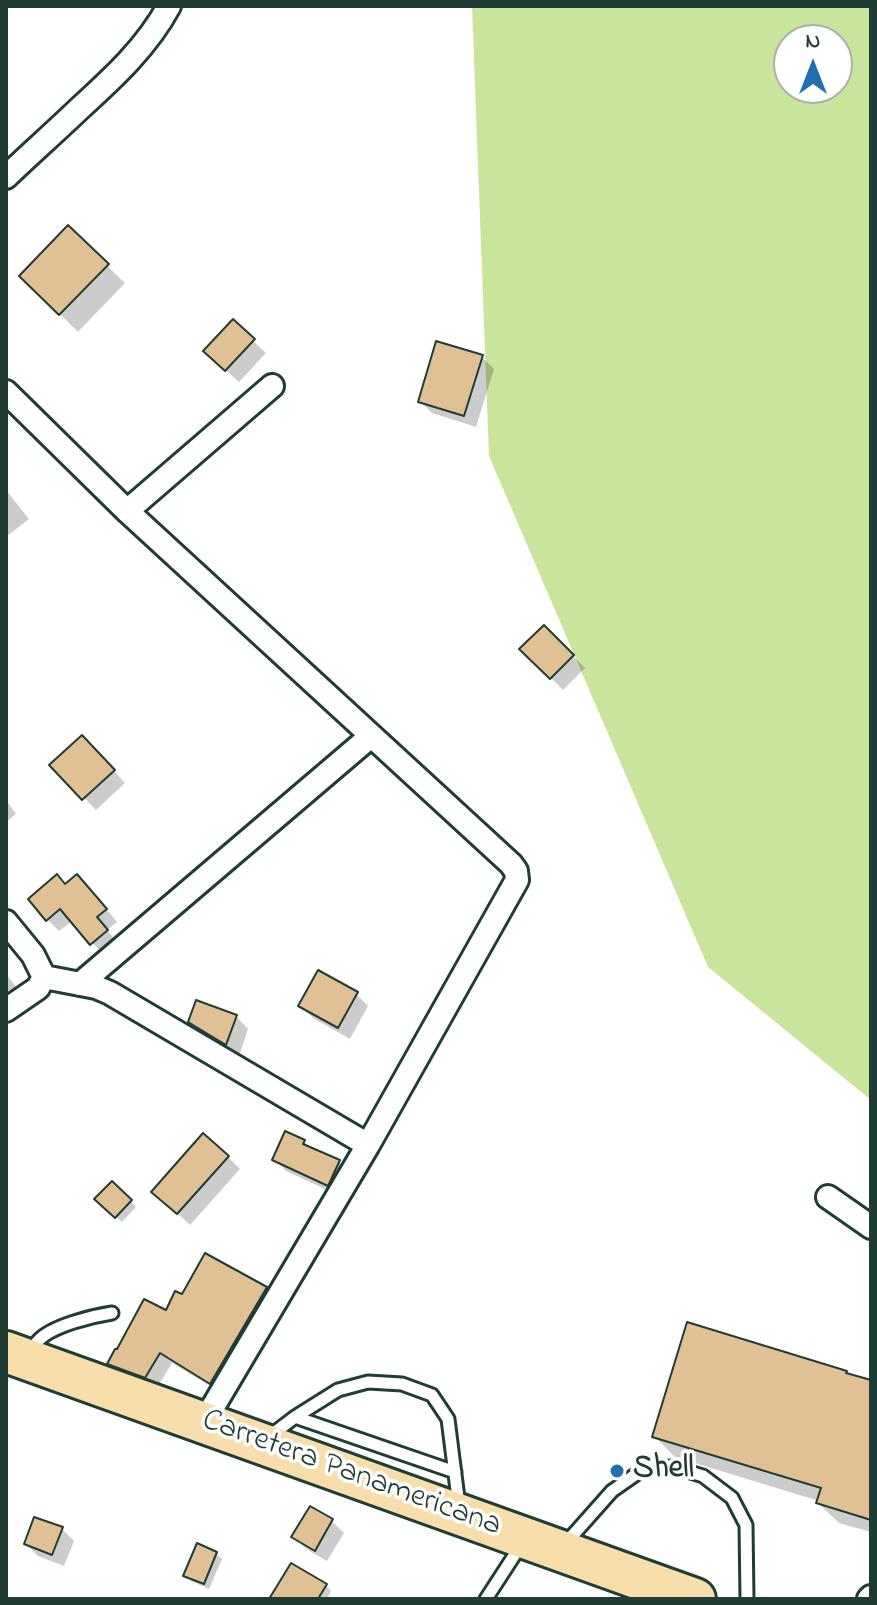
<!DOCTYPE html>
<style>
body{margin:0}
#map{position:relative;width:877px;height:1605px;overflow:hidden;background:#fff;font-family:"Indie Flower",sans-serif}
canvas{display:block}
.frame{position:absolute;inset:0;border:8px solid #1f3d34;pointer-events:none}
.north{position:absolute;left:773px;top:24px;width:80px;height:80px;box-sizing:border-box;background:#fff;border:2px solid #a5b1ae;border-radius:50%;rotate:0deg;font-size:22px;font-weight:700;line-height:32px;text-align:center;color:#1f3d34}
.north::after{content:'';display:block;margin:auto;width:28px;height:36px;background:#1f6fb2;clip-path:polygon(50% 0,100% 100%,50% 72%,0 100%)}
</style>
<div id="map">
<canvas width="877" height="1605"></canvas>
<div class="frame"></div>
<div class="north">N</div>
</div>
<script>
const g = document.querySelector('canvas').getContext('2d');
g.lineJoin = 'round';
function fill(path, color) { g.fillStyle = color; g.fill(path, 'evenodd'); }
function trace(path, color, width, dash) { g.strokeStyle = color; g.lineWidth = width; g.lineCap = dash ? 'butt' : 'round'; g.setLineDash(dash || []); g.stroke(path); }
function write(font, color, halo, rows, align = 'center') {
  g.font = font + ' "Indie Flower",sans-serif'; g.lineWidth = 7; g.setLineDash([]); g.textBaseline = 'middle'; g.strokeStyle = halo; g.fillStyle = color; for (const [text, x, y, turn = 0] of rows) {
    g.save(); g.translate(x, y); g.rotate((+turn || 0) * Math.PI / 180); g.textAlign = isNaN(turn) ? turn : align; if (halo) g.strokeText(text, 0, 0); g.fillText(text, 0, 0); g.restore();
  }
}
const green = new Path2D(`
 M472,6H871V1100L708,967L489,456ZM789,40H837V88H789Z`);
const shadow = new Path2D(`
 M68,228L125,283L78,332L22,276Z
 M233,322L266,353L239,382L218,363Z
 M482,357L494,369L476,427L432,413L420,401Z
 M6,490L29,519L6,537Z
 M544,627L585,668L563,690L522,649Z
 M94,749L125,783L96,810L52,765Z
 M6,800L16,814L6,822Z
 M66,886L89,888L117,922L107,930L118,943L104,955L72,921L59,931L47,919Z
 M6,974L26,999L6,1015Z
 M356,994L368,1006L350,1039L313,1018L301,1006Z
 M236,1016L248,1029L239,1056L202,1034L190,1022Z
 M304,1142L313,1150L339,1162L351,1174L340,1196L286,1171L274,1159Z
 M228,1157L240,1169L190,1225L166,1203Z
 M112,1183L136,1207L122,1222L97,1199Z
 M206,1255L266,1289L278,1300L222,1393L172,1363L157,1388L121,1375L109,1363L167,1313L183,1296Z
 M846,1372L850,1376L871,1383V1532L839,1523L818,1503L819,1501L675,1457L654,1436Z
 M332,1521L344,1533L327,1561L306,1549L294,1537Z
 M62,1529L74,1541L64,1566L38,1556L26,1544Z
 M216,1554L222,1559L209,1589L191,1581L186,1576Z
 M326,1585L331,1591L327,1599H271Z`);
const building = new Path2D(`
 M68,225L109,264L59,315L19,276Z
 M233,319L255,339L225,371L203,351Z
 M436,341L483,355L464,416L418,402Z
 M544,625L574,655L550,679L519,649Z
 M82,735L115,770L82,800L49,765Z
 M57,874L65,884L77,874L107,909L97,917L108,930L90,945L60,909L46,921L28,899Z
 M318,970L358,992L338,1028L298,1006Z
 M196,1000L237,1015L226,1045L188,1022Z
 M285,1131L305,1140L303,1144L340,1160L328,1186L272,1160Z
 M203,1133L229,1156L177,1214L151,1192Z
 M112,1181L132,1200L115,1218L94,1199Z
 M205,1253L267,1287L210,1384L160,1353L145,1378L107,1364L115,1349H117L144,1299L166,1310L175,1291L182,1294Z
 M687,1322L847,1371L846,1373L871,1380V1520L816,1503L821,1488L652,1437Z
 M310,1506L333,1519L315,1551L291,1537Z
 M34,1517L63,1527L52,1555L24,1544Z
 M197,1543L217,1552L204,1584L183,1576Z
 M291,1563L327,1584L318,1599H269Z`);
const lane = new Path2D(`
 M31,1352C33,1348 35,1344 38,1341C51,1326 92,1316 112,1313
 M295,1417L455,1472
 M270,1436L295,1417L338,1390L368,1382L402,1384L432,1395L448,1419L459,1506
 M565,1544L612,1491L645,1468L674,1467L703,1476L732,1498L746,1525L747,1599
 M486,1599L521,1545`);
const street = new Path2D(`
 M6,177C30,154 55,132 79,109C113,78 147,47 169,6
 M6,392L127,511L511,864L516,871L517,880L368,1145L204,1422
 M127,511L272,386
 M6,922L33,955L44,977
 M44,977L96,987L110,993L368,1145
 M80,984L371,736
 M6,1010L38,988L44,977
 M828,1197L871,1227
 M869,1599L871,1597`);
const highway = new Path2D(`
 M6,1352L695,1599`);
const markers = [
 [617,1471,8,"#1f6fb2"]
];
const poiNames = [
 ["Shell",633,1471]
];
const streetNames = [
 ["Carretera Panamericana",351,1475,20]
];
fill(green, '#c9e59c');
fill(shadow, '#0003');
fill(building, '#e1c194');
trace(building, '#1f3d34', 2);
trace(lane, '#1f3d34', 17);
trace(street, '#1f3d34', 28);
trace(highway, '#1f3d34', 46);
trace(lane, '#fff', 11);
trace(street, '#fff', 22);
trace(highway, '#f8deab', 40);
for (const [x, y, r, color] of markers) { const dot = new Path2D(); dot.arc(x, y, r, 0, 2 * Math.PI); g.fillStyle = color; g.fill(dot); trace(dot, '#fff', 3); }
write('bold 32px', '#1f3d34', '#fff', poiNames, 'left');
write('32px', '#1f3d34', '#fff', streetNames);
</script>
